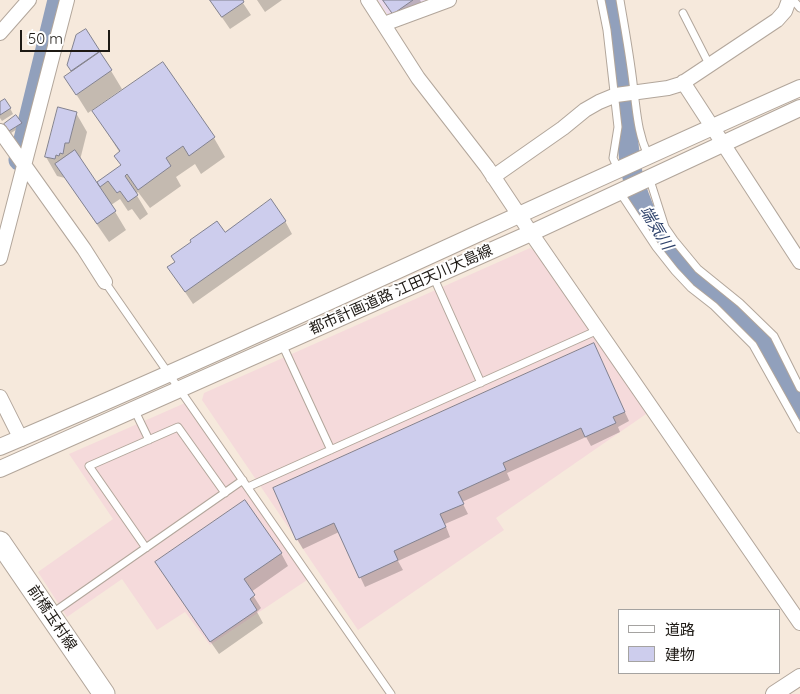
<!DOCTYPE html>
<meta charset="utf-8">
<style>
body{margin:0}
#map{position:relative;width:800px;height:694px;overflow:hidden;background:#f6e9dc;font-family:Quicksand,"Noto Sans JP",sans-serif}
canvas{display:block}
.legend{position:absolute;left:618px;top:609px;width:162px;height:65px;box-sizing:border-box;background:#fff;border:1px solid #a5a3a1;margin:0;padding:6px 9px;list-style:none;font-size:15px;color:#1d1914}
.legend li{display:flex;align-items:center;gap:10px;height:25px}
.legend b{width:25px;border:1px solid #a5a3a1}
.scale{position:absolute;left:20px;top:30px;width:90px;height:22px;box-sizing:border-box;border:2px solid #1d1914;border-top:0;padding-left:6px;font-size:15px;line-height:18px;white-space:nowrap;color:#1d1914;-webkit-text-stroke:4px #fff;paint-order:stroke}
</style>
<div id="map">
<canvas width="800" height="694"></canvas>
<ul class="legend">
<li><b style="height:6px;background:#fff"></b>道路</li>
<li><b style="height:14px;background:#cdcded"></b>建物</li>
</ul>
<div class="scale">50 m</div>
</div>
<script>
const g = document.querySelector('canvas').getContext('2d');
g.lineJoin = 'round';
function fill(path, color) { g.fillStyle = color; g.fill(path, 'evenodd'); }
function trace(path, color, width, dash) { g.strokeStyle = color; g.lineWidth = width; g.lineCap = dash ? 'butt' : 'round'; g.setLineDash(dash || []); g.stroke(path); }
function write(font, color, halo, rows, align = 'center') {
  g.font = font + ' Quicksand,"Noto Sans JP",sans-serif'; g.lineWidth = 4; g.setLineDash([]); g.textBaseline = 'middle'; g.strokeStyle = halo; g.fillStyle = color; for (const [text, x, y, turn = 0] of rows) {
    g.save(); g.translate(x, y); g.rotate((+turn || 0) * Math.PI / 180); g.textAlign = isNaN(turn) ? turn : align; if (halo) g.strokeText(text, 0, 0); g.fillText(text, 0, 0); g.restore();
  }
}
const commercial = new Path2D(`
 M530,248L536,252L649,412L496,518L504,530L358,630L202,400L204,393Z
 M185,403L307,580L210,645L185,612L157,630L122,579L67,617L38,572L113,519L69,454Z`);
const education = new Path2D(`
 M378,0H431L389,17Z`);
const shadow = new Path2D(`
 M210,0H241L251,15L230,29Z
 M257,0H282L265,12Z
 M383,0H420L425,9L401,26Z
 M99,51L122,89L88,113L66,78L73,73L69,65Z
 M162,64L214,138L225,157L201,174L195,164L176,177L181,186L150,208L138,192L136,194L148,214L140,220L132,209L128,211L120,199L111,205L126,230L109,242L65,178L57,176L46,157L76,113L87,132L80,160L96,184L122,166L120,153L94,112Z
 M0,104L10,108L13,114L2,121L0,118Z
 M16,117L22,126L11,133L5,124Z
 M285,221L292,234L193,304L169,268Z
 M594,345L629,421L618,427L620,432L591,446L586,437L507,473L510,480L462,502L468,514L445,524L450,537L398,561L403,570L365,587L339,532L303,549L297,539Z
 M281,553L288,566L251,592L261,608L257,612L263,623L219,654L164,575Z`);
const river = new Path2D(`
 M612,0L630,162C643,247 703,283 760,337L770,351L800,409
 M19,160L58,0`);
const building = new Path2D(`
 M210,0H243L244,2L222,17Z
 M383,0H413L393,14Z
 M86,29L100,51L71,71L67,65L76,35Z
 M100,52L112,70L76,95L64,77Z
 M163,62L215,137L189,156L183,146L166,158L171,166L138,190L127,174L125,176L138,195L128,202L120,191L117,193L108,181L100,187L97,182L121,165L114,156L120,151L92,111Z
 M5,99L11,108L0,115V102Z
 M58,107L77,112L69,143H65L63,154L60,153L59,156L56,155L55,159L45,157Z
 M16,115L22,123L9,131L4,124Z
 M75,150L116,211L97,224L55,164Z
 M271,199L286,221L185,292L167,267L175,262L171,256L191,242L190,240L217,221L225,232Z
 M594,343L625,412L613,417L616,423L585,437L581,428L503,463L506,470L458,492L464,504L440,514L446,527L394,551L398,560L359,578L334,523L296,540L273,488Z
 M245,500L282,553L244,579L255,595L250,599L257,610L210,642L155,562Z`);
const service = new Path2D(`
 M601,0L607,30L618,127L613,158L618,169
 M620,0C625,30 631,61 634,92C637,114 638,134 648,155
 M789,0L794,1L800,8
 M683,13L710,66
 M649,177L665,227L674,240L698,269L740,303L774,336L800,388
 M619,191L656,247L675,271L691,288L714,306L753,345L800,429
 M433,276L481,383
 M105,282L391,694
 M282,344L331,450
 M134,409L149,440
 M248,487L598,330
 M146,548L89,466L178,427L225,493
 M51,614L243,480`);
const minor = new Path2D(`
 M368,0L418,78L487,167L531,233L800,623
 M384,24L449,0
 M0,33L29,0
 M683,82L800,262
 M0,131L84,249L105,282
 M493,177L563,128L585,110L599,102L616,95L668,88L681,84L777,20L785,11L789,0
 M0,258L67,0
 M0,397L21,439`);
const tertiary = new Path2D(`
 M0,447C269,333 533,206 800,88
 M0,469L531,233L800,108
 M774,694L800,677`);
const primary = new Path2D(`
 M0,542L104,694`);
const streetNames = [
 ["都市計画道路 江田天川大島線",401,290,-24],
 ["前橋玉村線",52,618,56]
];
const waterNames = [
 ["端気川",656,228,59]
];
fill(commercial, '#f5dadb');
fill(education, '#ecdbed');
fill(shadow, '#0003');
trace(river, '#91a0bc', 21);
fill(building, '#cdcded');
trace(building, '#828290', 1);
trace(service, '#b2a69b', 9);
trace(minor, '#b2a69b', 16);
trace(tertiary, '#b2a69b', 18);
trace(primary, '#b2a69b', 23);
trace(service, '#fff', 7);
trace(minor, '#fff', 14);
trace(tertiary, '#fff', 16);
trace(primary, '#fff', 21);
write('15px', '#1d1914', '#fff', streetNames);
write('italic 16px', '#2f436c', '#fff', waterNames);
</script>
